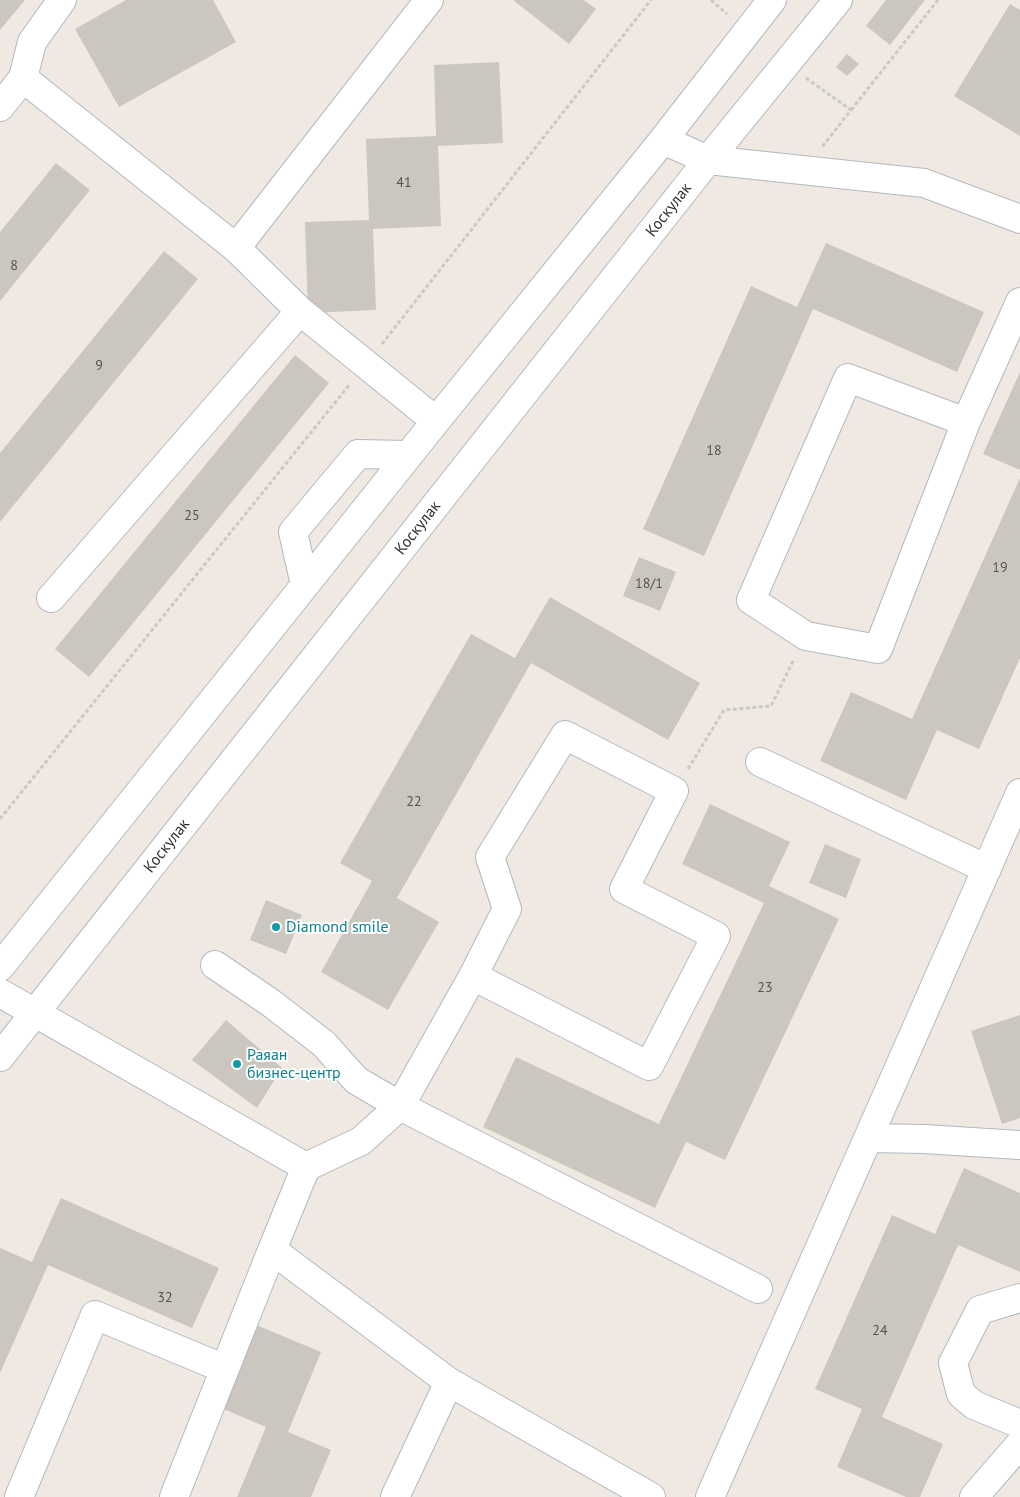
<!DOCTYPE html>
<meta charset="utf-8">
<style>
body{margin:0}
canvas{display:block;background:#efe9e1}
</style>
<canvas width="1020" height="1497"></canvas>
<script>
const g = document.querySelector('canvas').getContext('2d');
g.lineJoin = 'round';
function fill(path, color) { g.fillStyle = color; g.fill(path, 'evenodd'); }
function trace(path, color, width, dash) { g.strokeStyle = color; g.lineWidth = width; g.lineCap = dash ? 'butt' : 'round'; g.setLineDash(dash || []); g.stroke(path); }
function write(font, color, halo, rows, align = 'center') {
  g.font = font + ' "PT Sans",sans-serif'; g.lineWidth = 4; g.setLineDash([]); g.textBaseline = 'middle'; g.strokeStyle = halo; g.fillStyle = color; for (const [text, x, y, turn = 0] of rows) {
    g.save(); g.translate(x, y); g.rotate((+turn || 0) * Math.PI / 180); g.textAlign = isNaN(turn) ? turn : align; if (halo) g.strokeText(text, 0, 0); g.fillText(text, 0, 0); g.restore();
  }
}
const building = new Path2D(`
 M0,0H25L0,30Z
 M126,0H213L236,42L119,107L75,29Z
 M513,0H584L596,9L569,44Z
 M886,0H925L890,45L866,26Z
 M1010,4L1020,10V136L954,96Z
 M847,54L859,64L847,76L836,67Z
 M499,62L503,143L438,146L441,226L373,229L376,310L308,313L305,222L369,220L366,139L436,136L434,65Z
 M56,163L90,190L0,301V232Z
 M826,243L984,312L957,372L813,309L704,556L643,529L751,286L797,307Z
 M164,251L198,279L0,522V453Z
 M295,355L329,383L89,677L55,649Z
 M1020,372V470L983,454Z
 M1020,478V658L979,749L937,730L906,800L820,761L851,692L912,719Z
 M639,557L676,572L660,611L623,596Z
 M550,597L700,683L668,740L531,663L397,898L439,922L388,1010L321,972L372,881L340,863L471,634L515,658Z
 M710,804L790,842L769,886L839,919L725,1160L686,1142L655,1208L483,1127L516,1057L659,1124L764,903L682,864Z
 M825,844L861,859L846,898L809,883Z
 M266,900L302,915L286,954L250,940Z
 M1020,1015V1118L1002,1124L971,1031Z
 M226,1020L282,1068L257,1108L192,1060Z
 M964,1168L1020,1193V1272L958,1245L882,1417L943,1444L920,1497H906L837,1467L862,1409L815,1389L892,1215L935,1234Z
 M61,1198L219,1268L192,1328L48,1265L0,1373V1248L32,1262Z
 M254,1324L321,1352L288,1432L331,1450L311,1497H237L266,1427L219,1407Z`);
const path = new Path2D(`
 M711,0L727,14
 M806,78L851,110L822,147
 M851,110L938,0
 M382,344L651,0
 M688,769L724,710L771,706L794,659
 M0,819L350,384`);
const minor = new Path2D(`
 M23,78L236,248L300,311L436,421
 M0,107L23,78L32,42L62,0
 M663,140L708,160L924,183L1020,219
 M236,248L429,0
 M966,422L848,378L751,600L806,636L878,649L966,422L1020,302
 M305,585L293,532L358,454L408,455
 M51,598L300,311
 M760,762L987,869
 M215,965L271,1003L324,1044L356,1080L400,1106L758,1289
 M0,967L436,421L663,140L772,0
 M0,993L306,1167L272,1250L449,1382L651,1497
 M0,1057L708,160L838,0
 M869,1138L924,1139L1020,1145
 M306,1167L361,1141L400,1106L473,976L507,909L490,857L565,735L674,791L624,889L716,936L649,1066L473,976
 M1020,1298L980,1310L953,1363L961,1394L974,1405L1020,1424
 M19,1497L95,1315L225,1369
 M174,1497L272,1250
 M395,1497L449,1382
 M710,1497L1020,793
 M974,1497L1020,1444`);
const markers = [
 [276,927,5,"#0f9aa8"],
 [237,1064,5,"#0f9aa8"]
];
const numberNames = [
 ["41",404,183],
 ["8",14,266],
 ["9",99,366],
 ["18",714,451],
 ["25",192,516],
 ["19",1000,568],
 ["18/1",649,584],
 ["22",414,802],
 ["23",765,988],
 ["32",165,1298],
 ["24",880,1331]
];
const streetNames = [
 ["Коскулак",669,210,-52],
 ["Коскулак",418,528,-52],
 ["Коскулак",167,846,-52]
];
const cultureNames = [
 ["Diamond smile",286,927],
 ["Раяан",247,1055],
 ["бизнес-центр",247,1073]
];
fill(building, '#cbc7bf');
trace(minor, '#b4b7c1', 30);
trace(path, '#c9c9c9', 3, [4, 2.5]);
trace(minor, '#fff', 28);
for (const [x, y, r, color] of markers) { const dot = new Path2D(); dot.arc(x, y, r, 0, 2 * Math.PI); g.fillStyle = color; g.fill(dot); trace(dot, '#fff', 2); }
write('14px', '#555452', null, numberNames);
write('16px', '#2e2e2e', '#fff', streetNames);
write('16px', '#0d838f', '#fff', cultureNames, 'left');
</script>
